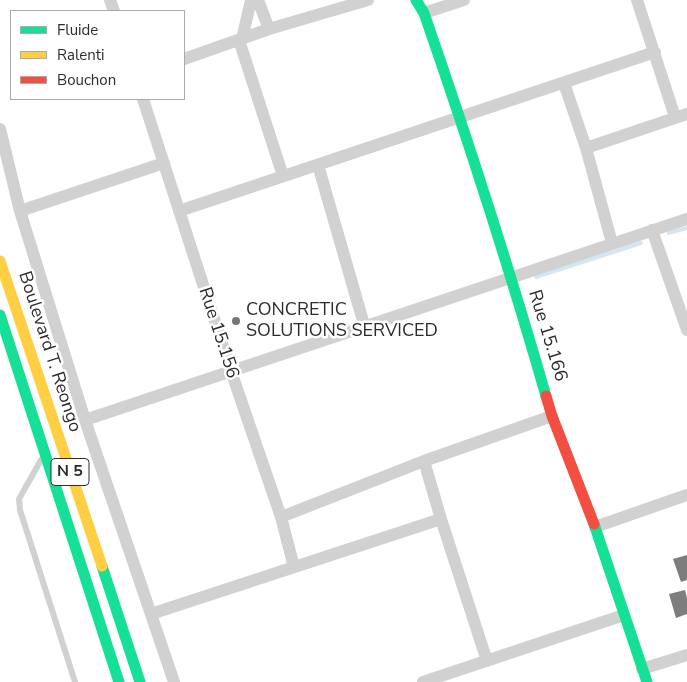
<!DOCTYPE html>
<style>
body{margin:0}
#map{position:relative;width:687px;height:682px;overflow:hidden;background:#fff;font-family:"Nunito Sans",sans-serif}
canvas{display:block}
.legend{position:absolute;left:10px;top:10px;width:175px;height:90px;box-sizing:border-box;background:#fff;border:1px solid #ababab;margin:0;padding:6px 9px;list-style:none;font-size:15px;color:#2c2c2c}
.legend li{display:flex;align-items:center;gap:10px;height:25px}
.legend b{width:25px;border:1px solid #ababab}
</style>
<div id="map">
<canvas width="687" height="682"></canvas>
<ul class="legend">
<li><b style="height:6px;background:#16e098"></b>Fluide</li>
<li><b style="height:6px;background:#ffcf43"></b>Ralenti</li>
<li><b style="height:6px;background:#f24e42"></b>Bouchon</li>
</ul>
</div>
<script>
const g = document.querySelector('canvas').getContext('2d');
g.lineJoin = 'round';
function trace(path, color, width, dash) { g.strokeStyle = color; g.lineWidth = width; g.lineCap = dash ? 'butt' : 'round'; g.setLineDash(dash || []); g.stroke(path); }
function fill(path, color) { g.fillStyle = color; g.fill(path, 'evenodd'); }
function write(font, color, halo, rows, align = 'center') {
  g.font = font + ' "Nunito Sans",sans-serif'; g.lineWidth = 5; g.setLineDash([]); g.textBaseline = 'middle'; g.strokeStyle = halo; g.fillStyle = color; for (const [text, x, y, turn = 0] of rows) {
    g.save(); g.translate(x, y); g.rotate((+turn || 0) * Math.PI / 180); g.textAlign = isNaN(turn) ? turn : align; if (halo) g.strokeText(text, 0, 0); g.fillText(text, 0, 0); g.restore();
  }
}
const stream = new Path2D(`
 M669,233L687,228
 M536,277L641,243`);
const building = new Path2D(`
 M687,555V580L681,582L673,559Z
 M685,590L687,598V614L676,618L669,594Z`);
const lane = new Path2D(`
 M41,460L19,499L20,510L75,682`);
const street = new Path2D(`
 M110,0L114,11
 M258,0L269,29
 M637,0L675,117
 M424,13L464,0
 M242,39L251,0
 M239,40L283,176
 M184,59L269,29L368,0
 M564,83L586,148L612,243
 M143,99L231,371L281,517L294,567
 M0,129L20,211L85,420L174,682
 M586,148L687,114
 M318,165L365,328
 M20,211L164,163
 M179,211L655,52
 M652,230L687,330
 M85,420L687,219
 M424,461L441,519L487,661
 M281,517L424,461L552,416
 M595,527L687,495
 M151,614L441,519
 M642,669L687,655
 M423,682L624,615`);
const fast = new Path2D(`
 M416,0L424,13C468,140 509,267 546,396
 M0,315L119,682
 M594,524L647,682
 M102,566L140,682`);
const slow = new Path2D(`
 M0,261L102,566`);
const jam = new Path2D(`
 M546,396L552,416L594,524`);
const markers = [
 [236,321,5,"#767676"]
];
const shields = [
 [70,472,38]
];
const shieldNames = [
 ["N 5",70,472]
];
const poiNames = [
 ["CONCRETIC",246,311],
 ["SOLUTIONS SERVICED",246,332]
];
const streetNames = [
 ["Rue 15.156",218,333,72],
 ["Rue 15.166",547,336,73],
 ["Boulevard T. Reongo",49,352,72]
];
trace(stream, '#d6e6f0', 4);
fill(building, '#7d7d7d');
trace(lane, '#d1d1d1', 6);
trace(street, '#d1d1d1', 12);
trace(fast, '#16e098', 11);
trace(slow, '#ffcf43', 11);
trace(jam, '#f24e42', 11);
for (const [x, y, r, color] of markers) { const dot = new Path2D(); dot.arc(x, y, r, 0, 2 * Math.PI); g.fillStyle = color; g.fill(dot); trace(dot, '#fff', 2); }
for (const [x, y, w] of shields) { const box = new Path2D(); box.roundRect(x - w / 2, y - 13.5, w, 27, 4); g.fillStyle = '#fff'; g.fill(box); trace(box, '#2c2c2c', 1); }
write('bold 16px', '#2c2c2c', null, shieldNames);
write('18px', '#2c2c2c', '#fff', poiNames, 'left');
write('18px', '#2c2c2c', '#fff', streetNames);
</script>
